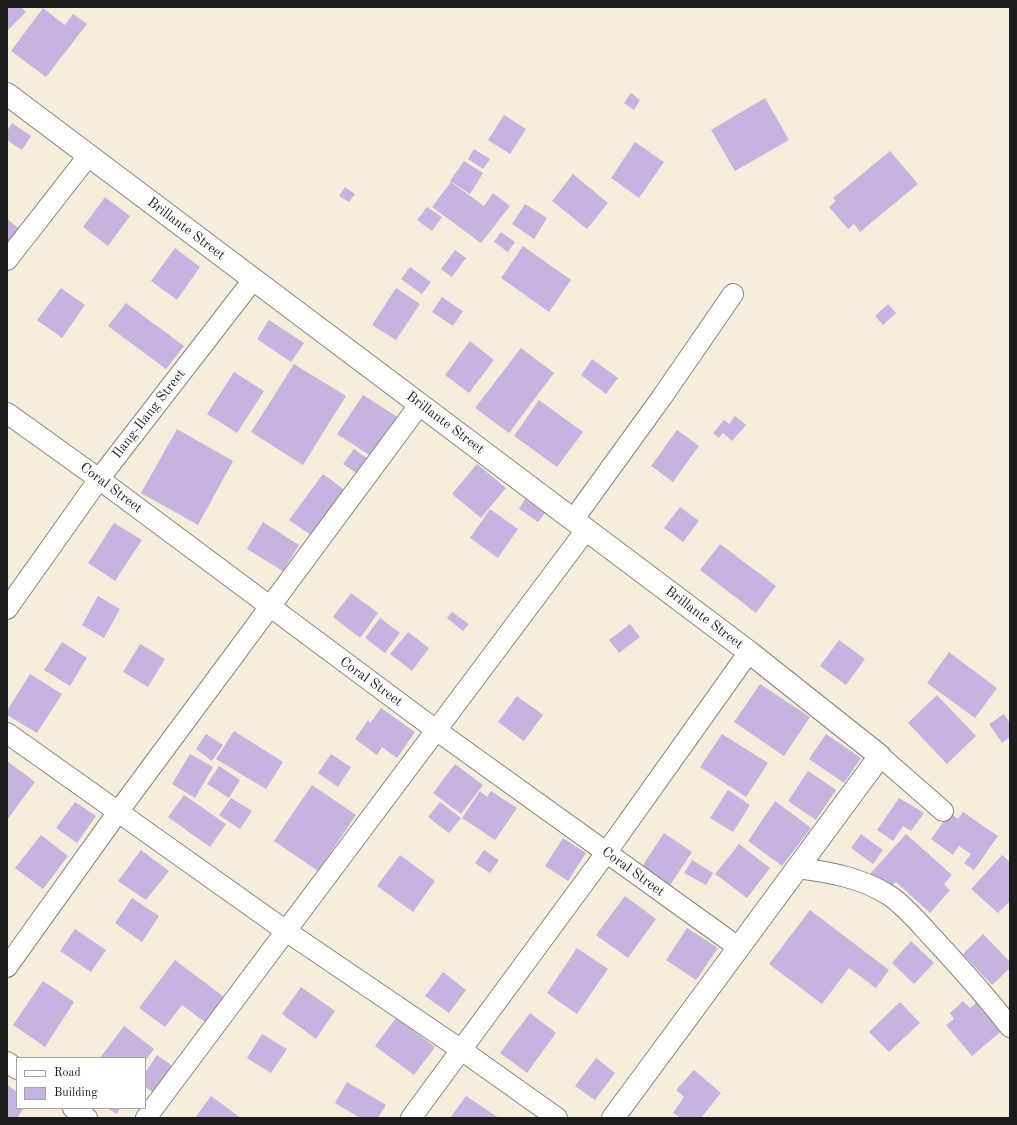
<!DOCTYPE html>
<style>
body{margin:0}
#map{position:relative;width:1017px;height:1125px;overflow:hidden;background:#f6eedd;font-family:"Old Standard TT",serif}
canvas{display:block}
.frame{position:absolute;inset:0;border:8px solid #1c1c1c;pointer-events:none}
.legend{position:absolute;left:16px;top:1057px;width:130px;height:52px;box-sizing:border-box;background:#fff;border:1px solid #a4a4a4;margin:0;padding:5px 7px;list-style:none;font-size:12px;color:#1c1c1c}
.legend li{display:flex;align-items:center;gap:8px;height:20px}
.legend b{width:20px;border:1px solid #a4a4a4}
</style>
<div id="map">
<canvas width="1017" height="1125"></canvas>
<div class="frame"></div>
<ul class="legend">
<li><b style="height:5px;background:#fff"></b>Road</li>
<li><b style="height:11px;background:#c7b3df"></b>Building</li>
</ul>
</div>
<script>
const g = document.querySelector('canvas').getContext('2d');
g.lineJoin = 'round';
function fill(path, color) { g.fillStyle = color; g.fill(path, 'evenodd'); }
function trace(path, color, width, dash) { g.strokeStyle = color; g.lineWidth = width; g.lineCap = dash ? 'butt' : 'round'; g.setLineDash(dash || []); g.stroke(path); }
function write(font, color, halo, rows, align = 'center') {
  g.font = font + ' "Old Standard TT",serif'; g.lineWidth = 4; g.setLineDash([]); g.textBaseline = 'middle'; g.strokeStyle = halo; g.fillStyle = color; for (const [text, x, y, turn = 0] of rows) {
    g.save(); g.translate(x, y); g.rotate((+turn || 0) * Math.PI / 180); g.textAlign = isNaN(turn) ? turn : align; if (halo) g.strokeText(text, 0, 0); g.fillText(text, 0, 0); g.restore();
  }
}
const building = new Path2D(`
 M7,7H21L26,12L7,31Z
 M43,8L65,25L73,14L87,24L46,77L11,51Z
 M631,93L640,100L634,110L624,103Z
 M765,98L789,140L735,171L711,130Z
 M504,115L526,129L510,154L488,140Z
 M12,123L31,136L22,150L7,140V131Z
 M635,142L664,162L639,198L611,178Z
 M474,149L490,159L483,169L468,159Z
 M890,151L918,184L860,232L854,224L848,229L829,207L836,201L833,198Z
 M464,161L483,173L470,194L450,181Z
 M573,174L608,203L587,229L552,201Z
 M451,182L484,206L493,193L510,206L481,243L432,207Z
 M345,187L355,194L349,202L339,196Z
 M105,197L130,216L108,246L83,227Z
 M525,204L547,218L534,239L512,224Z
 M427,207L442,217L432,231L417,220Z
 M7,219L24,232L13,245L7,240Z
 M501,232L515,242L508,252L494,242Z
 M523,246L571,280L549,312L501,278Z
 M175,248L200,267L177,300L151,281Z
 M455,250L466,258L452,277L441,269Z
 M410,267L431,282L422,294L401,279Z
 M61,288L85,305L62,338L37,320Z
 M396,288L420,304L396,340L372,325Z
 M442,297L463,311L453,326L432,312Z
 M126,303L184,346L166,369L108,326Z
 M888,304L896,313L883,325L875,316Z
 M269,320L304,343L291,362L257,339Z
 M470,341L494,360L469,393L445,375Z
 M521,348L554,373L509,433L475,408Z
 M592,359L618,378L606,394L581,375Z
 M294,364L346,396L303,465L251,432Z
 M234,372L264,391L237,433L207,414Z
 M363,395L399,418L374,458L337,434Z
 M539,400L583,432L557,467L514,436Z
 M735,416L746,425L732,441L723,433L719,438L713,433L724,420L729,424Z
 M177,429L233,461L198,525L141,493Z
 M677,430L699,446L673,482L651,466Z
 M354,449L372,462L362,477L343,464Z
 M477,464L506,488L481,518L452,494Z
 M323,474L347,492L314,537L289,520Z
 M525,499L545,513L538,522L519,509Z
 M680,507L699,521L683,542L664,528Z
 M490,509L518,529L498,558L470,538Z
 M263,522L299,545L283,571L247,549Z
 M114,523L142,540L115,581L88,563Z
 M720,544L776,586L756,613L700,570Z
 M351,593L378,613L360,638L333,617Z
 M98,596L120,609L104,638L82,625Z
 M452,612L469,624L463,631L447,618Z
 M380,618L400,633L385,653L365,638Z
 M630,624L640,637L619,653L609,640Z
 M408,632L429,648L412,671L390,654Z
 M839,640L865,659L846,685L820,666Z
 M62,642L87,658L70,686L44,670Z
 M140,644L165,659L148,687L123,672Z
 M949,652L997,688L975,718L927,683Z
 M30,674L62,694L37,733L7,715V711Z
 M760,684L810,717L784,756L734,722Z
 M937,695L976,736L947,764L908,723Z
 M517,696L543,715L524,741L498,722Z
 M381,708L415,732L397,758L382,747L377,755L355,739L368,720L370,723Z
 M1004,714L1010,723V737L1002,743L989,724Z
 M234,731L283,762L266,789L216,759Z
 M206,734L223,745L212,761L196,749Z
 M722,734L768,763L746,797L700,767Z
 M826,734L861,758L844,783L809,759Z
 M190,754L213,767L195,798L172,784Z
 M331,754L351,767L338,787L318,773Z
 M7,761L35,782L7,820Z
 M455,764L483,785L461,814L433,793Z
 M219,766L240,780L229,798L207,784Z
 M808,771L836,790L816,820L788,801Z
 M312,785L356,815L318,871L274,841Z
 M728,790L750,805L733,832L710,818Z
 M480,791L487,797L491,791L517,808L495,840L462,818Z
 M184,795L226,824L210,847L168,817Z
 M231,798L252,811L240,829L219,815Z
 M899,798L924,813L911,831L903,826L893,841L877,830Z
 M775,801L811,828L782,866L748,841Z
 M75,802L96,816L77,843L56,828Z
 M440,802L461,818L449,833L428,817Z
 M963,812L998,836L974,870L964,863L971,854L959,846L953,855L931,839L950,813L958,819Z
 M664,833L692,852L669,887L641,868Z
 M861,834L883,850L873,864L851,848Z
 M906,834L952,875L944,884L950,890L930,913L896,882L888,890L870,874Z
 M41,835L68,856L43,889L15,868Z
 M563,838L586,853L568,881L545,866Z
 M739,844L770,868L747,898L715,874Z
 M141,850L169,871L146,900L118,881Z
 M484,850L499,860L490,873L475,863Z
 M400,855L435,881L413,912L377,886Z
 M1002,855L1010,862V901L998,913L971,889Z
 M692,860L713,873L706,885L684,873Z
 M625,896L656,919L628,958L596,935Z
 M132,898L159,916L142,942L115,923Z
 M810,910L889,970L876,988L849,968L822,1004L769,964Z
 M687,928L718,948L696,980L666,960Z
 M75,929L106,950L91,972L60,951Z
 M983,934L1010,962V968L992,985L963,954Z
 M911,941L934,963L914,984L892,963Z
 M577,948L608,969L577,1014L547,993Z
 M175,960L224,997L205,1022L182,1005L165,1027L139,1008Z
 M443,972L466,990L449,1013L425,996Z
 M43,981L74,1002L45,1047L13,1025Z
 M301,987L335,1011L316,1039L282,1014Z
 M980,999L1005,1028L972,1056L946,1025L954,1019L950,1013L963,1001L970,1008Z
 M900,1002L920,1023L889,1052L869,1032Z
 M530,1013L556,1033L527,1073L500,1053Z
 M396,1018L435,1047L414,1075L375,1046Z
 M124,1026L154,1049L145,1061V1058H100Z
 M262,1034L287,1049L271,1073L247,1058Z
 M157,1055L174,1067L156,1094L145,1087V1073Z
 M596,1058L615,1073L595,1100L575,1086Z
 M694,1070L721,1093L701,1118H681L673,1113L684,1097L676,1090Z
 M347,1082L386,1105L378,1118H360L335,1103Z
 M7,1085L17,1092V1108H24L17,1118H7Z
 M211,1096L241,1118H195Z
 M466,1096L499,1118H450Z
 M107,1108H120L117,1114Z`);
const street = new Path2D(`
 M7,260L89,155
 M7,413L99,479L436,730L738,947
 M573,520L662,397L733,294
 M7,609L99,479L253,280
 M7,733L286,931L460,1049L557,1118
 M880,756L943,811
 M798,868C829,872 863,878 890,896C906,907 919,923 932,937C959,966 985,995 1010,1027
 M7,967L118,812L420,404
 M7,1062L17,1069
 M73,1108L87,1118
 M146,1118L586,530
 M411,1118L606,853L749,652`);
const secondary = new Path2D(`
 M7,94L749,652L880,756L613,1118`);
const streetNames = [
 ["Brillante Street",186,229,37],
 ["Ilang-Ilang Street",149,414,-52],
 ["Brillante Street",445,423,37],
 ["Coral Street",111,488,37],
 ["Brillante Street",704,618,37],
 ["Coral Street",371,682,36],
 ["Coral Street",633,872,36]
];
fill(building, '#c7b3df');
trace(street, '#89857c', 22);
trace(secondary, '#89857c', 24);
trace(street, '#fff', 20);
trace(secondary, '#fff', 22);
write('14px', '#1c1c1c', '#fff', streetNames);
</script>
